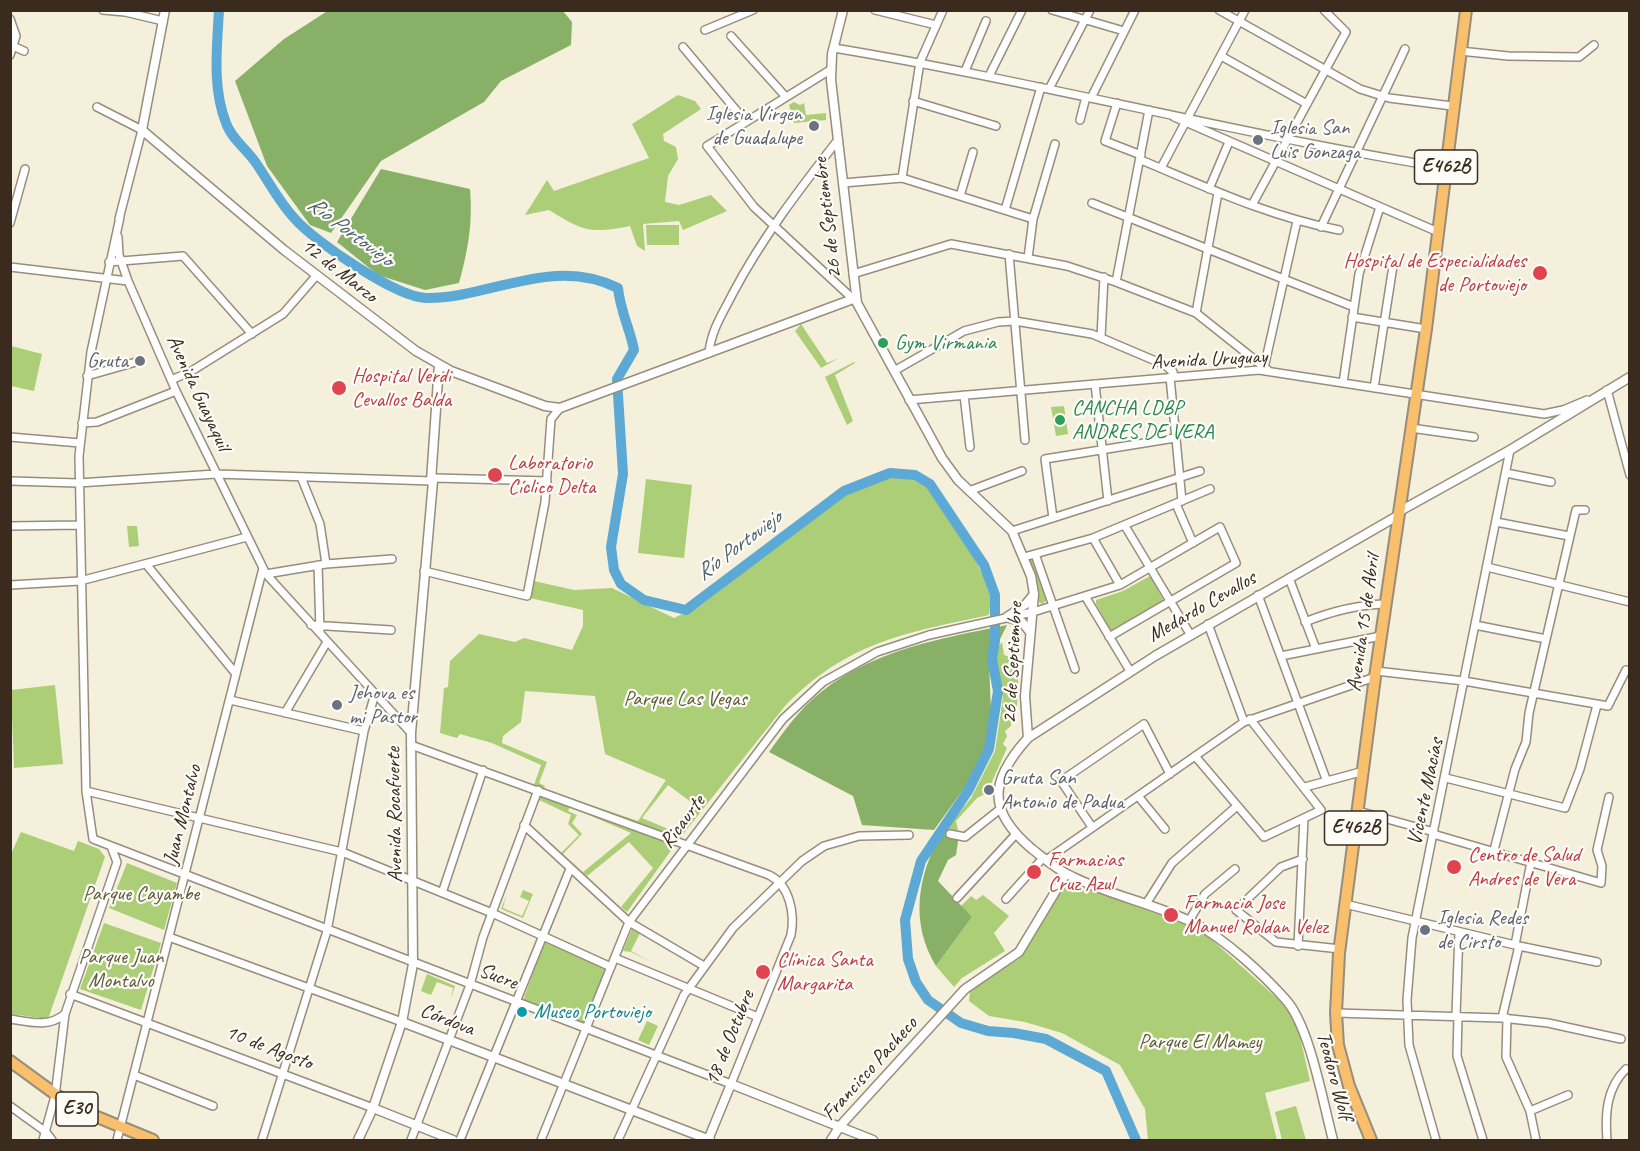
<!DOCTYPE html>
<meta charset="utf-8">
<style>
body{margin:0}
#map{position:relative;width:1640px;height:1151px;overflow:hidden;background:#f4f0dc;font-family:Caveat,sans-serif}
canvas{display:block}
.frame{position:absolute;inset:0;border:12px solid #3b2a1e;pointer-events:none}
</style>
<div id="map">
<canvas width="1640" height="1151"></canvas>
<div class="frame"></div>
</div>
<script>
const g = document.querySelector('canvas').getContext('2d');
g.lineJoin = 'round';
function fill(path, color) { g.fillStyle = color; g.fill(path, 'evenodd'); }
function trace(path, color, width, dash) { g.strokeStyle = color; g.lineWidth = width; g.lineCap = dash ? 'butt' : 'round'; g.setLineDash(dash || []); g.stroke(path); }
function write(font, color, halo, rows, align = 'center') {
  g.font = font + ' Caveat,sans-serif'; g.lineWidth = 4.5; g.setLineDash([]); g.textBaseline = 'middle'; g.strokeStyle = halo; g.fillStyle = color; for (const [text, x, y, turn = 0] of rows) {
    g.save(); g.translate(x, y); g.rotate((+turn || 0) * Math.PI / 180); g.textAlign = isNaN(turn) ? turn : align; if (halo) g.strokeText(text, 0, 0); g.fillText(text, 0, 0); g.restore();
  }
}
const green = new Path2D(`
 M678,95L695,101L701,109L663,134L664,141L676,147L678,159L668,176L665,202L679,205L711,195L727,211L683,230L679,221L643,224L645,251L637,246L630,226C590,234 583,231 549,210L525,215L547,180L554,191L649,158L632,124Z
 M794,102L800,105L804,103L806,115L826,113V120L794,123L789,105Z
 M646,225H679V245H647Z
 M801,324L827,363L839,358L821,368L795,331Z
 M11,346L42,354L34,391L11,386Z
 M854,362L855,363L835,375L853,421L847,425L825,377Z
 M1064,406L1068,434L1056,436L1051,407Z
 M907,477L927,487L971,551L984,578L991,599L989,615C905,633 847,642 785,706L680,838L627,912L621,907L653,868L629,842L587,876L561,853L579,835L568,824L571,815L537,799L541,788L534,785L541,765L492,743L460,734L457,738L440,733L444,688L448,687L450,661L479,634L515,642L524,638L572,650L583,626V610L530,598L534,581L574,590L612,588L674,618L701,605L840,498L885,478ZM525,691L595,696L605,754L666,780L638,821L544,789L545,786L539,783L547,762L502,743L503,736L521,722ZM668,785L695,805L673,831L642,818ZM570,807L631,833L583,872L563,854L582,834L572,823L577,815L568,811Z
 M646,479L692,485L684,558L638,553Z
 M127,526H137L139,546L129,547Z
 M1033,558L1047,600L1042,604L1039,602L1028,560Z
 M1150,576L1164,601L1111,631L1096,604V600L1123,591Z
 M1002,642L1004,655L1019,660L1017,709L1011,712V726L1005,731L1007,736L1003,744L1007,748L987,793L977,798L956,821L958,830H945L971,798L995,751L1003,698L996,676V659L997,648Z
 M55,685L63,764L14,768L11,690Z
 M21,832L74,851L78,841L99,849L105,857L48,1019L11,1014L10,856Z
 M127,863L177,883L164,930L109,908Z
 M1067,885H1077L1179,921L1210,938L1280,1001L1291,1015L1298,1028L1310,1081L1265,1093L1277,1140H1148L1145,1109L1120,1065L1062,1033L1025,1022L989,1016L969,1001L970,991L1020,958L1061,890Z
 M523,890L533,894L523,918L501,909L506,896L503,908L522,916L529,901L520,897Z
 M983,895L1009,916L994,933L1005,951L962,978L954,987L936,966L972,917L960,907L971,896L976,900Z
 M104,923L161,943L141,1010L80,989Z
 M632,929L640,933L631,951L652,962L631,952L623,951Z
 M544,942L607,969L583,1025L523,1001Z
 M427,974L455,986L451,999L453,988L437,982L431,995L421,991Z
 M647,1021L658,1026L649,1045L638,1040Z
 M1296,1106L1306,1140H1282L1275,1112Z`);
const forest = new Path2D(`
 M329,10L563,11L572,22L571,45L501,81L484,102L381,161L331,233L310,225L267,166L235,81L284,39Z
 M381,169L470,189C473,223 468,250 459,283L425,290L378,275L337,242Z
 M1007,625L989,662L991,711L986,749L975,773L934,830L862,825L853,796L769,752C779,738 789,724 800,712C854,653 933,640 1007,625Z
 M941,835H959L956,855L948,860L938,881L972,917L936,966C910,924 917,876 941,835Z`);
const river = new Path2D(`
 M219,10C217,48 212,87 226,123C231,138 247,150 256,163C269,182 279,202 295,219C315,242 396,297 426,298C489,299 552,255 618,288C620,310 630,329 634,350L617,379L623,474L611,547L614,570L621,584L644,600L686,610L844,491L890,473L915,475L930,484L984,565L995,595V641L992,659L998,691L989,749L968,791L921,861L905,920L908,959L916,982L928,1000L961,1023L988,1031L1014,1033L1046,1039L1106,1071L1136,1140`);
const minor = new Path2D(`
 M103,10L125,12L163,21
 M875,10L936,25
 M1052,10L1124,31
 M1219,10L1360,89L1389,98L1452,106
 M10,19L16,36L10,55
 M705,30L753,10
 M731,36L786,97
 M15,47L24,51
 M683,47L746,122
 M834,48C1039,82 1240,135 1446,168
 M1460,51L1508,56L1579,57L1594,45
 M1221,56L1307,104
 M830,70L707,146L754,207L853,299
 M965,71L986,21
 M989,76L1022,10
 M1049,89L1090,10
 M1091,98L1135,10
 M913,101L996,126
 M1117,103L1105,141L1141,155
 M97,107L142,130L119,219
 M1174,117L1438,232
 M1080,120L1086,97
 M1141,160C1206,187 1270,217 1339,230
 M1161,168L1245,10
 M902,178L920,62L943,10
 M843,183L902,178L1033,219
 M1209,189L1229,142
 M960,196L973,152
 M1092,203L1354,307
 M1252,205L1346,32L1324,10
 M1005,210L1041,87
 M120,217L91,352L79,456L86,791L93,839L731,1084L791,935C795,914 790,885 769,875L411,745
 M10,223L25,169
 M1321,227L1405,49
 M118,237L119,255L128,281L176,391L266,574L411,733
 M1009,254L1025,440
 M1028,258L1033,219L1055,144
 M109,262L183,256L252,334
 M10,267L128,281
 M853,274L951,244L1067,266L1116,282L1196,313L1269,371
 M1116,282L1149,110
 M1196,313L1218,193
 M1352,317L1426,329
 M1101,337L1104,277
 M709,353C711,330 723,313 733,293C762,238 799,190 837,141
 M1261,369L1264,368L1297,221
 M894,371L964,331L998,322L1015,321L1092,334L1165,365L1173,372L1174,376
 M87,376L136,362
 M1170,377L1182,501
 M171,380L190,372L283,314L316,276
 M1343,383L1359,274L1380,207
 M1095,384L1108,501
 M1374,388L1393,266
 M1607,390L1630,475
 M964,395L970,447
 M909,400L1259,370L1544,414L1563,410L1587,400
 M82,423L97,422L176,391
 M1411,428L1474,437
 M10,437L80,443
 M1506,473L1551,482
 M301,477L320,524L326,564
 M10,481L78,483L216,474L433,481L435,478L547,481
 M969,491L1022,471
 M1176,504L1193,543
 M1053,518L1045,459L1175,438
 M1496,522L1569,536
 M10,526L79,525
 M1125,526L1190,634
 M1012,531L1200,471
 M1093,538L1120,585
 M1035,554L1075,669
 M1024,557L1093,538L1210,489
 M146,564L236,674
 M318,565L320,630
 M1487,567L1630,602
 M424,571L527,596L545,502L551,419L560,408
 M266,574L326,564L392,559
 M1289,578L1316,649
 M10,585L80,581L247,537
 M1258,595L1326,779
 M1085,596L1130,671
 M1305,622C1332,611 1356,605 1385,604
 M1208,624L1244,722
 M311,625L391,630
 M1475,625L1546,639
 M1281,656L1381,636
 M1376,671L1464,681L1608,706L1626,670
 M230,700L364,731
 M285,713L327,642
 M1195,756L1264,837L1321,810L1250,719
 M1446,778L1565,808L1580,769L1597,705
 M1305,787L1364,771
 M86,791L342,852L492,913L611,967
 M1138,796L1165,829
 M1358,811L1434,832
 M524,825L629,922L704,966
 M1092,827L1061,781L1144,724L1170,774
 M950,834L965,837L999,810
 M1433,834L1601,883L1602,866L1597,850L1609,797
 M1494,850L1515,769L1526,742L1529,713L1576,510H1585
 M1303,859L1281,867L1236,910L1276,942L1340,949
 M1046,860L1244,722L1375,677
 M442,893L483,770
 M957,898L1016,834
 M1006,899L1043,858
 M1146,904L1172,863L1237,806
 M1345,904L1519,946L1597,962
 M1189,921L1205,894L1235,869
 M169,937L402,1022
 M1515,945L1531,862
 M1298,946L1304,818
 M615,958L758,1017
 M70,994L373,1108
 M1336,1013L1502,1018L1548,1023L1621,1039
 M1456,1015L1459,932
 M1458,1016L1457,1056L1483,1140
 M1502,1018L1519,946
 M1507,1018L1506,1057L1530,1111L1536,1140
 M10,1019C30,1022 48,1028 65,1014
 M134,1075L213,1106
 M10,1106L46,1132L52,1140
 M1530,1111L1568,1095
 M43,1140L55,1096L65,1014L117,862L112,849
 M117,1140L263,568
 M262,1140L327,931L364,731L375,694
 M411,1140L470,985L483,937L538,790
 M460,1140L570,869
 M541,1140L629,922L783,719L823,682L877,652L929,635L1033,612L1120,585L1220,527L1236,563L1109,637
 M618,1140L684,995L733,928L802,861L824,846L859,836L909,835
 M1436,1140L1409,1045L1407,1000L1412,938L1510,450
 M1607,1140C1605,1115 1606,1088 1626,1069`);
const tertiary = new Path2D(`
 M165,10L142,130L284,250L416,351L451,371L545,406L560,408L853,299L856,294
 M843,10L832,54L831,80L857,303L942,458L958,480L1012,531L1031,576L1034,594L1025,696L1028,738C989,781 987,811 1032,849C1045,859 1057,870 1073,877C1112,896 1156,904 1196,924C1226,940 1263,974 1286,1000C1310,1027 1323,1103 1333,1140
 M431,481L439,365
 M1400,511L1510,450L1630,377
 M1007,617L1026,604L1034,594
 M1007,617L1022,622L1030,632
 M1028,738L1155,656L1399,515
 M402,1022L710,1140
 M373,1108L453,1140
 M358,1140L373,1108L402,1022L413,964L411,733L433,481
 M708,1140L731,1084L873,1140
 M831,1140L840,1126L965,989L1019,952L1066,874`);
const primary = new Path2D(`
 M1371,1140L1349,1086L1338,1045L1336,1013L1339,953L1375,677L1426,329L1466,10`);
const trunk = new Path2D(`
 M10,1061L73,1107L153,1140`);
const markers = [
 [814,126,6,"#6b7280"],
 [1258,140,6,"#6b7280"],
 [1540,273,8,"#e0444e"],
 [883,343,6,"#2e9e5b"],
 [140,361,6,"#6b7280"],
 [339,388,8,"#e0444e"],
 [1060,420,6,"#2e9e5b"],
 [495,475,8,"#e0444e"],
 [337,705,6,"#6b7280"],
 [989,790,6,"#6b7280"],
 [1454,867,8,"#e0444e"],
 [1034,872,8,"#e0444e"],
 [1171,915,8,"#e0444e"],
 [1425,930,6,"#6b7280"],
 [763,972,8,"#e0444e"],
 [522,1012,6,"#0f9aa8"]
];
const shields = [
 [1446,167,63],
 [1356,828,63],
 [77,1109,42]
];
const shieldNames = [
 ["E462B",1446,167],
 ["E462B",1356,828],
 ["E30",77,1109]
];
const worshipNames = [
 ["Iglesia Virgen",802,114,"right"],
 ["de Guadalupe",802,138,"right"],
 ["Iglesia San",1270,128],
 ["Luis Gonzaga",1270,152],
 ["Gruta",128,361,"right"],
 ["Jehova es",349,693],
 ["mi Pastor",349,717],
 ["Gruta San",1001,778],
 ["Antonio de Padua",1001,802],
 ["Iglesia Redes",1437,918],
 ["de Cirsto",1437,942]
];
const streetNames = [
 ["26 de Septiembre",828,218,-97],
 ["12 de Marzo",339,271,38],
 ["Avenida Uruguay",1209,360,-3],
 ["Avenida Guayaquil",198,393,65],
 ["Medardo Cevallos",1202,607,-30],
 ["Avenida 15 de Abril",1364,623,-82],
 ["26 de Septiembre",1013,663,-87],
 ["Vicente Macías",1426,792,-78],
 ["Juan Montalvo",183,815,-76],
 ["Avenida Rocafuerte",395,815,-91],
 ["Ricaurte",683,822,-53],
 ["Sucre",498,977,21],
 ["Córdova",447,1020,21],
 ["18 de Octubre",730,1038,-68],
 ["10 de Agosto",269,1048,21],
 ["Francisco Pacheco",870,1069,-48],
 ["Teodoro Wolf",1334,1076,75]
];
const healthNames = [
 ["Hospital de Especialidades",1526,261,"right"],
 ["de Portoviejo",1526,285,"right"],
 ["Hospital Verdi",352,376],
 ["Cevallos Balda",352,400],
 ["Laboratorio",508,463],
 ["Cíclico Delta",508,487],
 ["Centro de Salud",1468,855],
 ["Andres de Vera",1468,879],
 ["Farmacias",1048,860],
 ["Cruz Azul",1048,884],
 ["Farmacia Jose",1184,903],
 ["Manuel Roldan Velez",1184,927],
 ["Clínica Santa",777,960],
 ["Margarita",777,984]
];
const leisureNames = [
 ["Gym Virmania",895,343],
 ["CANCHA LDBP",1072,408],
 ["ANDRES DE VERA",1072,432]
];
const parkNames = [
 ["Parque Las Vegas",685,699],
 ["Parque Cayambe",141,894],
 ["Parque Juan",121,957],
 ["Montalvo",121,981],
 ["Parque El Mamey",1200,1042]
];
const cultureNames = [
 ["Museo Portoviejo",534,1012]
];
const waterNames = [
 ["Río Portoviejo",350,232,37],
 ["Río Portoviejo",739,546,-37]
];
fill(green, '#abce76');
fill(forest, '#88b167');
trace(river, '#5ca9d5', 10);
trace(minor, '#988d7d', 10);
trace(tertiary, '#988d7d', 11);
trace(primary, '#988d7d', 14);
trace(trunk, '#988d7d', 14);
trace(minor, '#fff', 7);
trace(tertiary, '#fff', 8);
trace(primary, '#f8bf6c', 10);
trace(trunk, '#f8bf6c', 10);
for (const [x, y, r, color] of markers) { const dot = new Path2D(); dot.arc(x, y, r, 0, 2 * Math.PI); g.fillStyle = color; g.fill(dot); trace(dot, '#fdfcf7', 2); }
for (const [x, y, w] of shields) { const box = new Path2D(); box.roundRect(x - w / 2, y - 17, w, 34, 4.5); g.fillStyle = '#fdfcf7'; g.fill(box); trace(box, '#3b2a1e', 1.5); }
write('bold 20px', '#3b2a1e', null, shieldNames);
write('21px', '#5b616d', '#fdfcf7', worshipNames, 'left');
write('21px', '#3b2a1e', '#fdfcf7', streetNames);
write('21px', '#be3a42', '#fdfcf7', healthNames, 'left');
write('21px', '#27864d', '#fdfcf7', leisureNames, 'left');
write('21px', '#5d5b38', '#fdfcf7', parkNames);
write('21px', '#0d838f', '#fdfcf7', cultureNames, 'left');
write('italic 22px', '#485d67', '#fdfcf7', waterNames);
</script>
